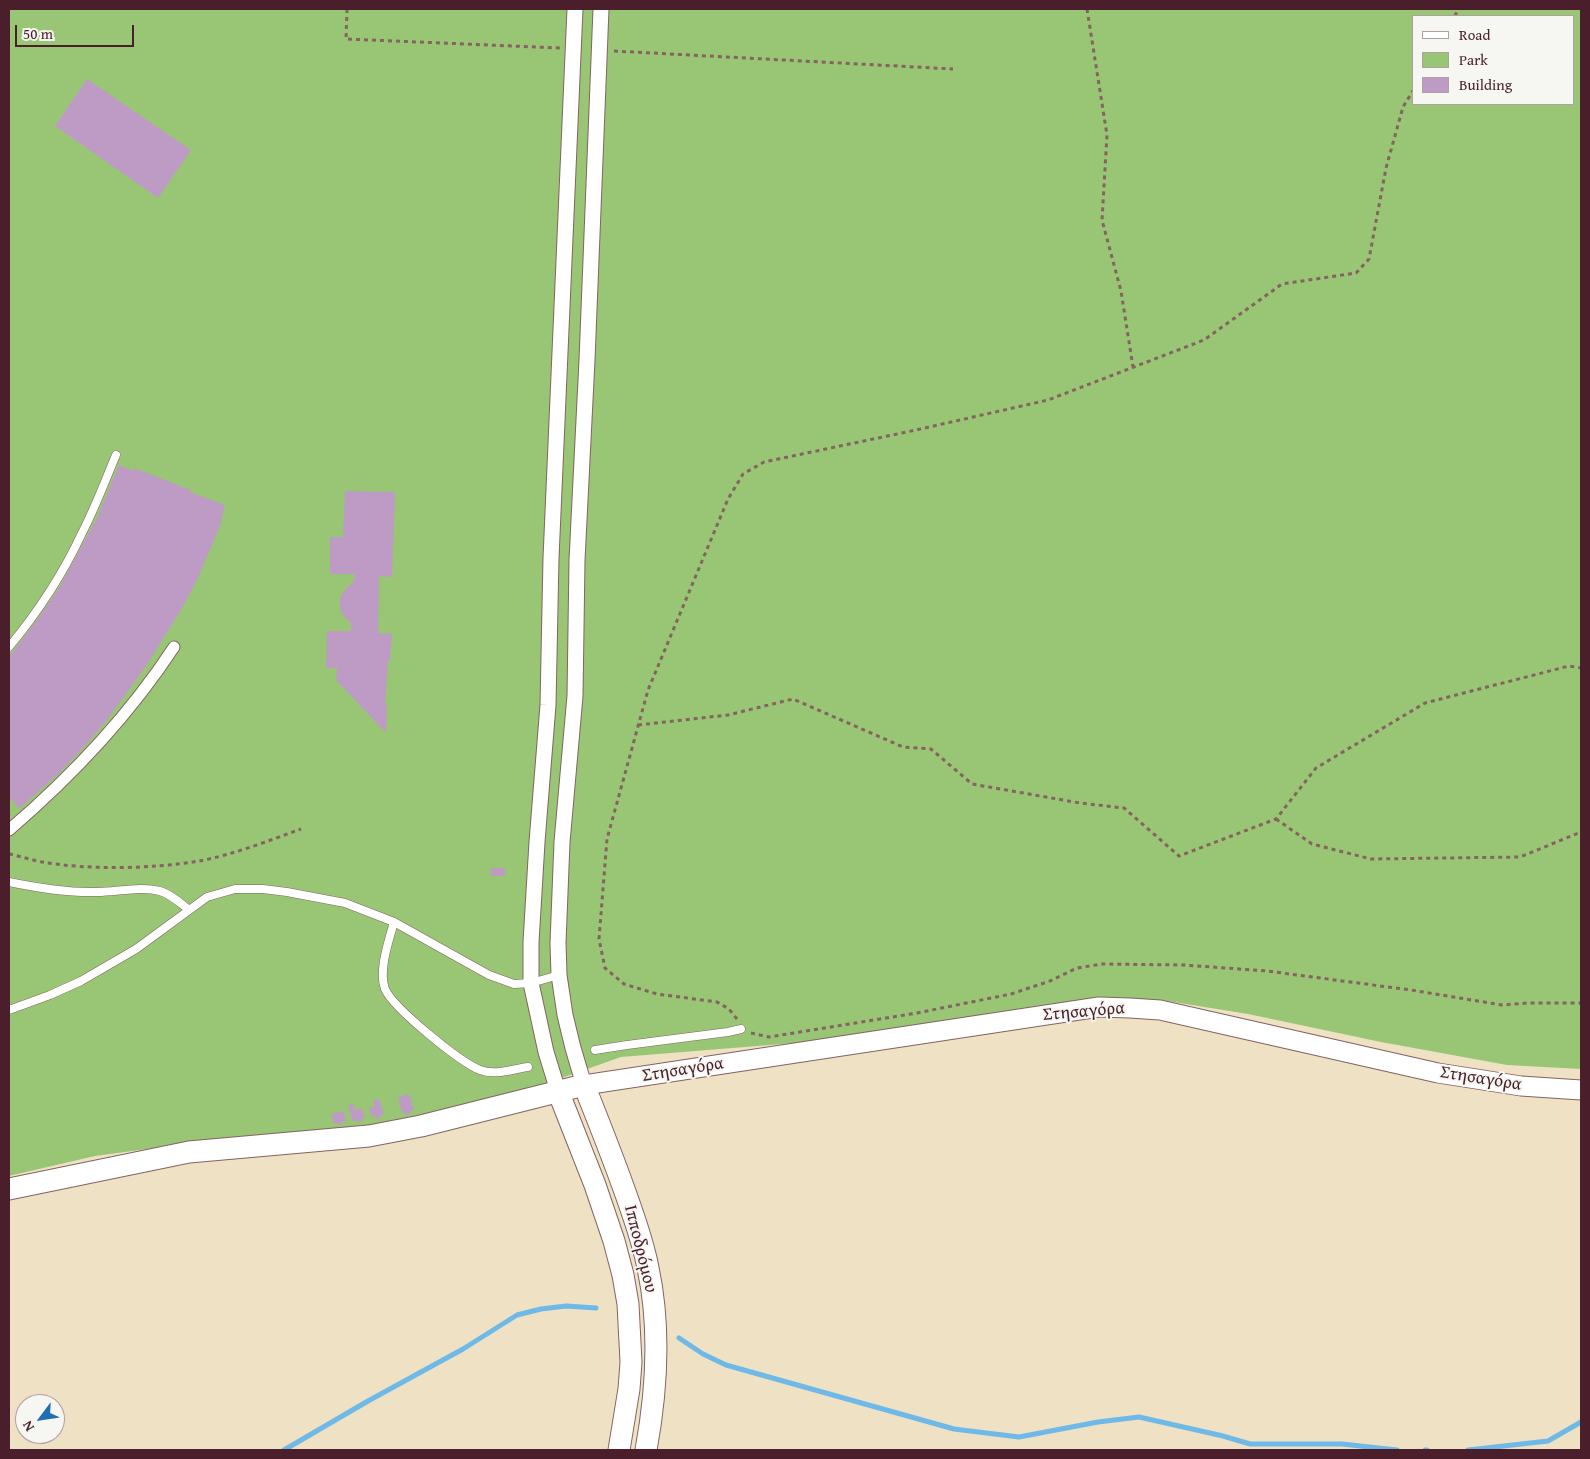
<!DOCTYPE html>
<meta charset="utf-8">
<style>
body{margin:0}
#map{position:relative;width:1590px;height:1459px;overflow:hidden;background:#efe1c4;font-family:"Gentium Book Plus",serif}
canvas{display:block}
.frame{position:absolute;inset:0;border:10px solid #4a1f2b;pointer-events:none}
.legend{position:absolute;left:1412px;top:15px;width:162px;height:90px;box-sizing:border-box;background:#f6f6f2;border:1px solid #b1a0a2;margin:0;padding:6px 9px;list-style:none;font-size:15px;color:#4a1f2b}
.legend li{display:flex;align-items:center;gap:10px;height:25px}
.legend b{width:25px;border:1px solid #b1a0a2}
.north{position:absolute;left:15px;top:1394px;width:50px;height:50px;box-sizing:border-box;background:#f6f6f2;border:1px solid #b1a0a2;border-radius:50%;rotate:239deg;font-size:14px;font-weight:700;line-height:20px;text-align:center;color:#4a1f2b}
.north::after{content:'';display:block;margin:auto;width:18px;height:22px;background:#1f6fb2;clip-path:polygon(50% 0,100% 100%,50% 72%,0 100%)}
.scale{position:absolute;left:15px;top:25px;width:119px;height:22px;box-sizing:border-box;border:2px solid #4a1f2b;border-top:0;padding-left:6px;font-size:15px;line-height:18px;white-space:nowrap;color:#4a1f2b;-webkit-text-stroke:4px #f6f6f2;paint-order:stroke}
</style>
<div id="map">
<canvas width="1590" height="1459"></canvas>
<div class="frame"></div>
<ul class="legend">
<li><b style="height:6px;background:#fff"></b>Road</li>
<li><b style="height:14px;background:#99c674"></b>Park</li>
<li><b style="height:14px;background:#be9bc5"></b>Building</li>
</ul>
<div class="north">N</div>
<div class="scale">50 m</div>
</div>
<script>
const g = document.querySelector('canvas').getContext('2d');
g.lineJoin = 'round';
function fill(path, color) { g.fillStyle = color; g.fill(path, 'evenodd'); }
function trace(path, color, width, dash) { g.strokeStyle = color; g.lineWidth = width; g.lineCap = dash ? 'butt' : 'round'; g.setLineDash(dash || []); g.stroke(path); }
function write(font, color, halo, rows, align = 'center') {
  g.font = font + ' "Gentium Book Plus",serif'; g.lineWidth = 4; g.setLineDash([]); g.textBaseline = 'middle'; g.strokeStyle = halo; g.fillStyle = color; for (const [text, x, y, turn = 0] of rows) {
    g.save(); g.translate(x, y); g.rotate((+turn || 0) * Math.PI / 180); g.textAlign = isNaN(turn) ? turn : align; if (halo) g.strokeText(text, 0, 0); g.fillText(text, 0, 0); g.restore();
  }
}
const green = new Path2D(`
 M9,9H1581V1069L1507,1065L1381,1042L1248,1014L1161,1000L1107,998L1035,1007L807,1042L621,1057L505,1098L375,1128L305,1131L229,1138L95,1156L9,1176ZM1414,16H1574V104H1414Z`);
const stream = new Path2D(`
 M679,1338L703,1354L726,1365L954,1429L1019,1437L1098,1422L1139,1417L1223,1436L1250,1444H1342L1397,1450
 M284,1450L368,1401L463,1349L517,1315L541,1309L566,1306L596,1308
 M1425,1450H1427
 M1468,1450L1548,1441L1581,1422`);
const building = new Path2D(`
 M87,79L191,150L158,198L55,126Z
 M119,465L133,471L134,468L191,490L190,492L225,505L220,526L196,582L181,610L144,669L107,720L83,748L59,773L19,809L9,796V657L37,620L59,588L97,518Z
 M345,491L395,492L392,577L379,576L378,633L392,634L390,661H388L385,705H387L386,733L336,680L337,668H326L327,631H351V624L342,614L340,607V598L343,592L354,581V574H330V537H343Z
 M491,868H505V876H491Z
 M409,1094L414,1110L410,1111L411,1113L405,1115V1113H402L398,1097Z
 M379,1099L384,1114L380,1115L381,1117L376,1119L375,1116L372,1117L369,1108L375,1106L373,1100Z
 M353,1104L355,1110L362,1108L365,1118L361,1119L362,1121L357,1122L356,1120L352,1121L348,1105Z
 M344,1111L346,1121L342,1122L343,1124L338,1125L337,1123L334,1124L331,1114Z`);
const path = new Path2D(`
 M347,9L346,39L560,48
 M1087,9L1107,135L1102,220L1121,291L1133,367
 M1455,16L1458,9
 M614,51L953,69
 M638,725L728,715L793,699L903,747L931,749L972,784L1080,803L1124,808L1179,856L1276,819L1316,768L1425,703L1569,666L1581,668
 M1276,819L1312,844L1371,859L1520,857L1581,832
 M9,854C20,856 31,860 42,862C87,870 153,869 199,861C232,855 268,841 301,829
 M737,1019L729,1009L717,1002L657,994L624,984L605,968L599,939L607,839L648,690L728,499L743,474L764,462L916,430L1048,400L1204,340L1282,284L1356,273L1369,259L1386,168L1403,107L1414,89
 M751,1033L769,1037L917,1013L1011,994L1050,981L1077,968L1102,964L1184,965L1267,971L1411,990L1502,1005L1528,1003H1581`);
const service = new Path2D(`
 M9,647C38,612 63,574 82,533C95,508 105,481 116,455
 M9,882C38,888 68,893 97,892C117,892 140,886 160,891C171,894 180,903 189,910
 M394,922C389,940 378,971 385,989C393,1008 460,1062 480,1070C495,1076 513,1069 528,1067
 M9,1010L50,995L81,981L136,949L207,897L235,889H263L287,892L345,903L394,922L489,975L514,984L531,983L559,975
 M595,1050L627,1045L728,1032L741,1029`);
const pedestrian = new Path2D(`
 M9,830C72,776 128,717 174,647`);
const minor = new Path2D(`
 M584,1085L573,1048L565,1015L559,975L558,943L562,842L575,696L577,560L587,360L601,9
 M558,1091L546,1052L531,983V942L537,842L548,705L551,558L575,9`);
const tertiary = new Path2D(`
 M584,1085L1099,1007L1130,1008L1160,1010L1438,1073L1521,1086L1581,1090`);
const secondary = new Path2D(`
 M558,1091L595,1185L614,1241L623,1275L628,1304L631,1362L629,1389L619,1450
 M9,1189L189,1152L369,1136L421,1126L584,1085C600,1125 616,1165 630,1206C637,1226 644,1247 648,1268C661,1329 657,1390 646,1450`);
const streetNames = [
 ["Στησαγόρα",1084,1012,-5],
 ["Στησαγόρα",683,1070,-9],
 ["Στησαγόρα",1481,1079,9],
 ["Ιπποδρόμου",640,1249,76]
];
fill(green, '#99c674');
trace(stream, '#6eb9e7', 5);
fill(building, '#be9bc5');
trace(service, '#846361', 9);
trace(pedestrian, '#846361', 13);
trace(minor, '#846361', 17);
trace(tertiary, '#846361', 21);
trace(secondary, '#846361', 23);
trace(path, '#846361', 3, [4, 4]);
trace(service, '#fff', 8);
trace(pedestrian, '#fff', 11);
trace(minor, '#fff', 15);
trace(tertiary, '#fff', 19);
trace(secondary, '#fff', 21);
write('18px', '#4a1f2b', '#f6f6f2', streetNames);
</script>
